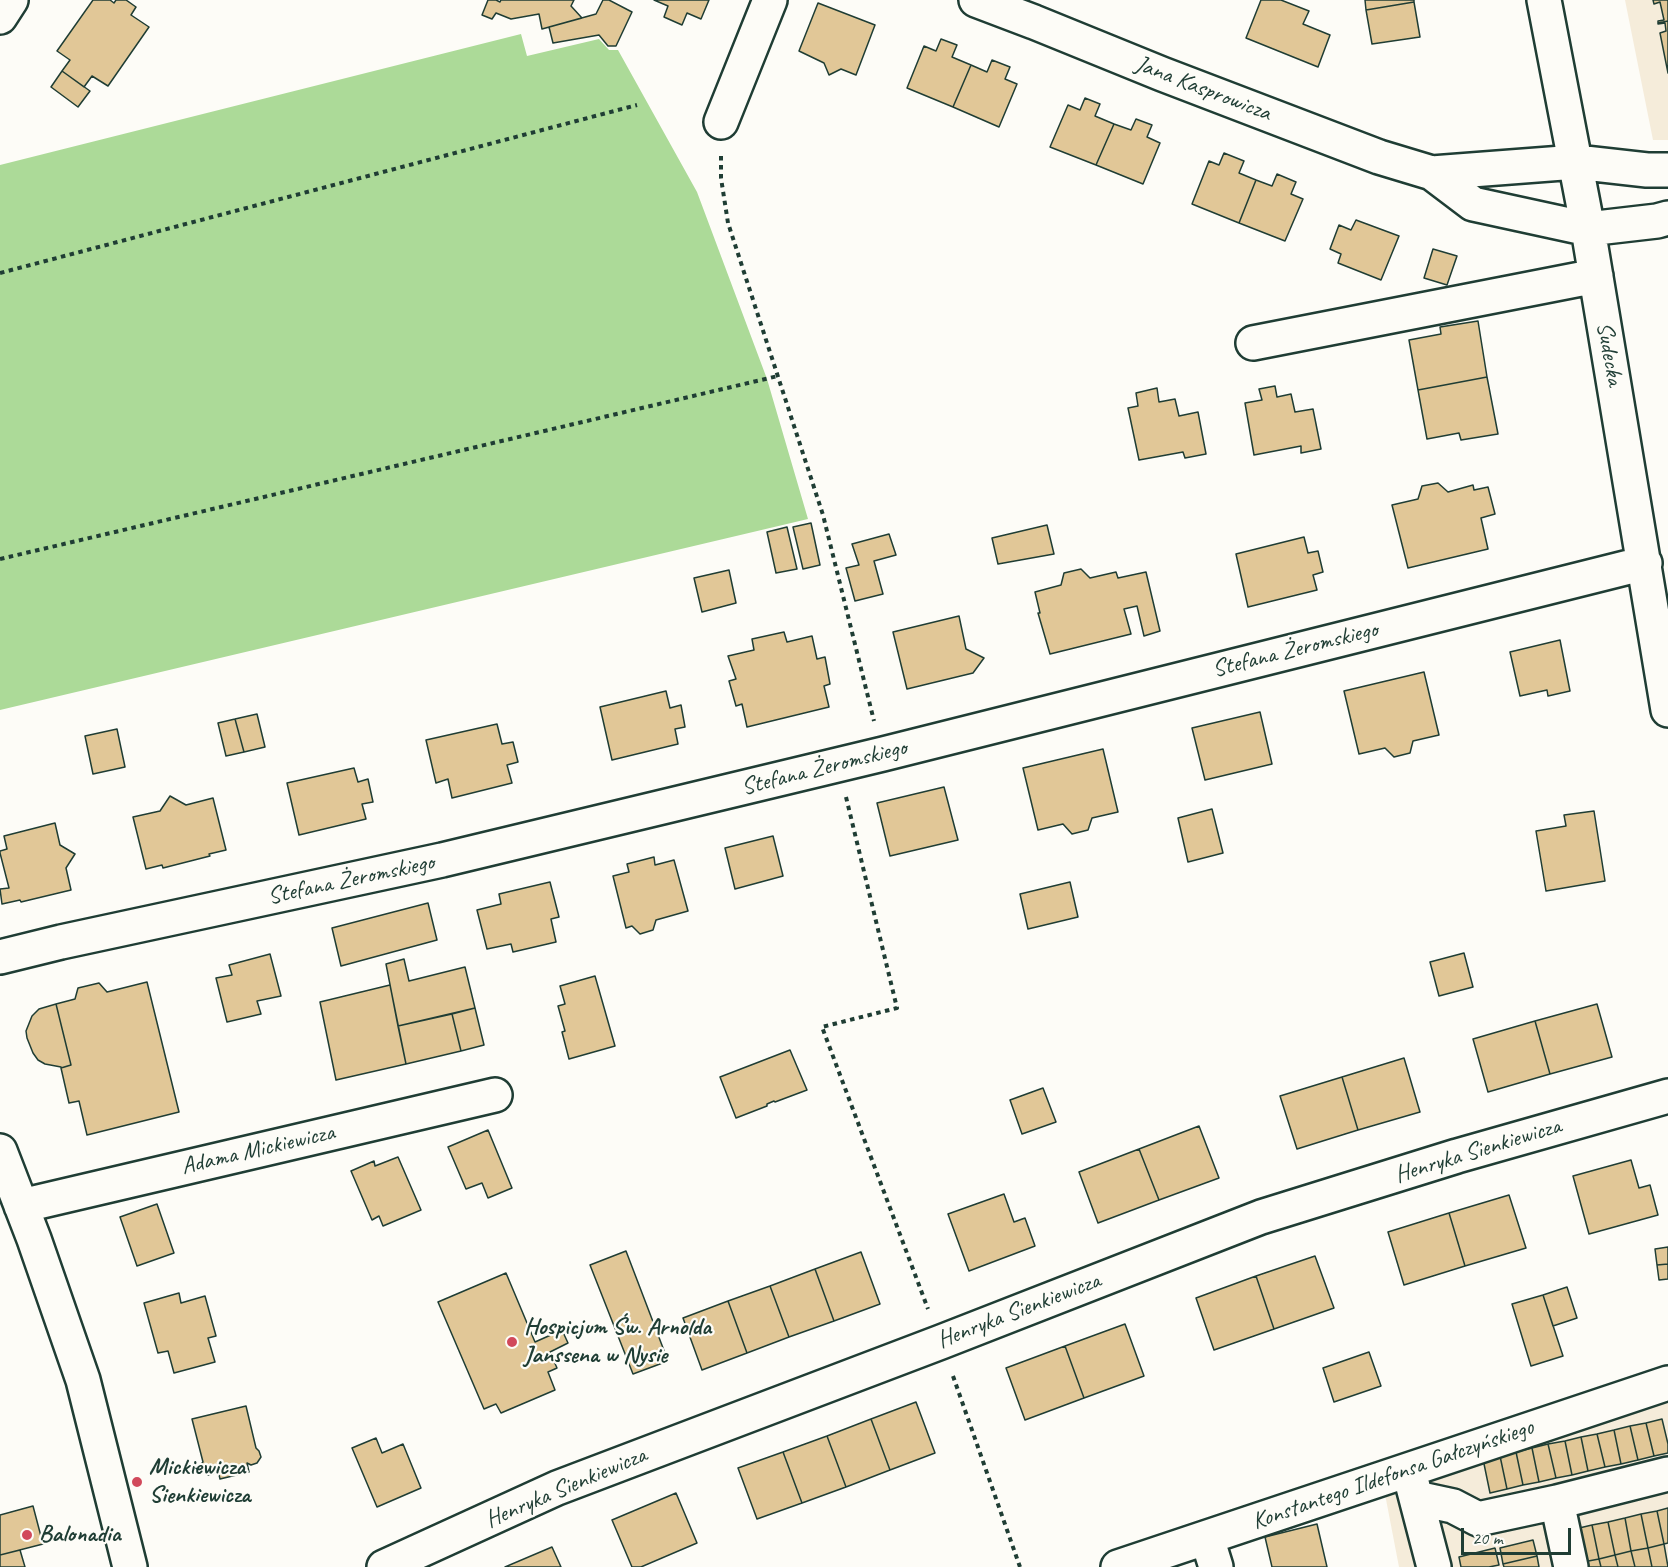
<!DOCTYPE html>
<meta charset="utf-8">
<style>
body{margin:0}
#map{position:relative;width:1668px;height:1567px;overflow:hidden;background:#fdfcf7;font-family:Caveat,sans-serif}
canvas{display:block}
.scale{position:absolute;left:1461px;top:1528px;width:110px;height:27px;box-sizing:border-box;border:3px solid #1f3d34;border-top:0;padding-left:8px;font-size:18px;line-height:21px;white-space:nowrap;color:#1f3d34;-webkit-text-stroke:4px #fdfcf7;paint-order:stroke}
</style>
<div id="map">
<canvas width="1668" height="1567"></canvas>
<div class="scale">20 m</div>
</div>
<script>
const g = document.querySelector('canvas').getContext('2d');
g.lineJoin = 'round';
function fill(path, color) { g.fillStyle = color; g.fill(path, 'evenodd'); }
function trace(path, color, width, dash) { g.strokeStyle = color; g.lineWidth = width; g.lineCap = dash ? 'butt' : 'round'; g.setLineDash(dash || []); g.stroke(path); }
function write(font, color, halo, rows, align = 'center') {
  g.font = font + ' Caveat,sans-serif'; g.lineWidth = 4.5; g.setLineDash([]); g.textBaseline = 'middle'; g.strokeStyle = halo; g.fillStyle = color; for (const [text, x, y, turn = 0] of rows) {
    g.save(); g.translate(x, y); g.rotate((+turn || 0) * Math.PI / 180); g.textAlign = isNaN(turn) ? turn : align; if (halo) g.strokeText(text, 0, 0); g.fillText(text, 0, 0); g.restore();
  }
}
const built = new Path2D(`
 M1625,0H1668V140H1653Z
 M1668,1395V1567H1399L1384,1489Z`);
const green = new Path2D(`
 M521,34L527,56L599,39L609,50H618L697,192L767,379L808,519L0,710V165Z`);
const building = new Path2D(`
 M93,0H110L114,3L116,0H126L136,7L131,15L149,27L108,86L92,76L84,87L62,71L70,60L57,51Z
 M488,0H496L500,2L501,0H574L571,6L582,18L542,29L539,14L511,19L496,13L492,19L482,15Z
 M603,0H609L632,12L616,46H608L599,35L553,43L549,27L596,14Z
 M654,0H709L701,19L687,13L682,25L664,17L668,6Z
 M1261,0H1281L1309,11L1303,24L1330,35L1318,67L1246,38Z
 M1365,0H1414V2L1366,10Z
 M1653,0H1668V21L1658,23V21L1664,20L1660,2L1654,4Z
 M1414,2L1420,37L1372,44L1366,10Z
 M818,3L875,25L856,75L841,69L829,75L824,63L799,51Z
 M1668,21V73L1660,33L1666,31L1665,23L1658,24V23Z
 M941,39L957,45L952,57L971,65L953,107L907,88L924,46L936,51Z
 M992,60L1010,67L1005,79L1017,84L999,127L953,107L971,65L987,72Z
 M62,71L90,91L78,107L51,87Z
 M1085,98L1100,104L1095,116L1114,124L1096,165L1050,147L1068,105L1080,110Z
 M1136,119L1152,125L1147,137L1160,143L1143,184L1096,165L1114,124L1131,130Z
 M1224,153L1244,161L1239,173L1256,180L1239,223L1192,204L1209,161L1219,165Z
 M1277,174L1296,182L1291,194L1303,199L1285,241L1239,223L1256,180L1272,186Z
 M1356,220L1399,236L1381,280L1338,263L1341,254L1330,249L1339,225L1351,230Z
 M1433,249L1457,256L1447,285L1424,278Z
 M1478,321L1487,377L1418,390L1409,340L1441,334L1440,327Z
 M1487,377L1498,434L1461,440L1459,433L1427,439L1418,390Z
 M1275,386L1277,397L1291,394L1295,412L1313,409L1321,449L1301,453V446L1254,455L1245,403L1262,400L1259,389Z
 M1157,388L1159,402L1175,399L1179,416L1198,412L1206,454L1185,458L1183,452L1139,460L1128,408L1138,406L1136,393Z
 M1438,483L1448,492L1473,485L1474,490L1488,487L1495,514L1481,518L1488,549L1408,568L1392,505L1418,499L1422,486Z
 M811,523L820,565L803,569L793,527Z
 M1047,525L1054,554L998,564L992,538Z
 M787,527L797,569L776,573L767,532Z
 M889,534L896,555L874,561L883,594L855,601L846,568L859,565L852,544Z
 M1304,537L1308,553L1318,551L1323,572L1313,575L1317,590L1248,607L1236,554Z
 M1081,569L1090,578L1116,572L1118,578L1146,572L1160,631L1144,636L1137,606L1124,609L1131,634L1050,654L1038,613H1040L1035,592L1061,585L1064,573Z
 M729,570L736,603L702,612L694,578Z
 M959,616L966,649L984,658L973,673L907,689L893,632Z
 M784,632L787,642L812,636L817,659L825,657L830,684L824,686L829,707L747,727L742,704L736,706L729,681L736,679L728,656L754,650L752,639Z
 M1560,640L1570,691L1548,696L1547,690L1520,696L1510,652Z
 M1424,672L1439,735L1413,741L1410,753L1394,757L1385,748L1359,754L1344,691Z
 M666,691L670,708L681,705L685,727L675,729L678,744L612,760L600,707Z
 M1260,712L1272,764L1205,780L1192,728Z
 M257,714L265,747L244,752L235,719Z
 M235,719L244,752L226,756L218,723Z
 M497,724L502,744L513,742L518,762L507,765L512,783L452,798L448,779L436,783L426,740Z
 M117,729L125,767L93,774L85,736Z
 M1103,749L1118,812L1092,818L1088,830L1072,834L1063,824L1038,830L1023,768Z
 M354,768L358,782L368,779L373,802L362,804L366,819L299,835L287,783Z
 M944,787L958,840L890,856L877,803Z
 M170,796L186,805L213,798L226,850L209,854L210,856L163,868L162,865L146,869L133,817L160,811Z
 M1212,809L1223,853L1188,862L1178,818Z
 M1594,811L1605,881L1546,891L1536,831L1566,826L1564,815Z
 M55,823L60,845L75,854L66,868L71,890L21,902L20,900L2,904L0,889L9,888L0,853V851L7,849L4,836Z
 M773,836L783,876L735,889L725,848Z
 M654,857L655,865L674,860L688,911L656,920L653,930L640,934L632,926L626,928L613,876L629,872L627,864Z
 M550,882L559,917L551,919L556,942L513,952L511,944L487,949L477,910L501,904L499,894Z
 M1070,882L1078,917L1028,929L1020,894Z
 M428,903L437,940L341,966L332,928Z
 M1464,953L1473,987L1439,996L1430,962Z
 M270,954L281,996L257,1001L261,1014L227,1022L216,978L232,975L229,965Z
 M404,959L409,981L465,967L475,1008L398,1026L386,964Z
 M595,976L615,1046L569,1059L562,1032L565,1031L558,1006L565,1004L560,986Z
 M147,982L179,1112L87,1135L79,1101L69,1103L61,1068L71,1065L56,1004L75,999L78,988L99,983L107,992Z
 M390,985L406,1064L336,1080L320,1002Z
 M56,1004L71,1065L61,1068V1067L45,1064L38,1060L33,1053L27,1038L26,1031L32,1016L39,1009Z
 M1597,1004L1612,1057L1550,1074L1535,1021Z
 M475,1008L484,1045L461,1051L452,1014Z
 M452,1014L461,1051L406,1064L398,1026Z
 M1535,1021L1550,1074L1488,1092L1473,1039Z
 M790,1050L807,1090L775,1102L774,1101L767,1104V1106L736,1118L720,1077Z
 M1404,1058L1420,1112L1358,1130L1342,1077Z
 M1342,1077L1358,1130L1297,1149L1280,1096Z
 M1043,1088L1056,1122L1022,1134L1010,1100Z
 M1199,1126L1219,1178L1159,1200L1139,1149Z
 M488,1130L512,1188L488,1198L482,1183L466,1189L448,1147Z
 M1139,1149L1159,1200L1098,1223L1079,1172Z
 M398,1157L421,1210L383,1226L379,1216L372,1220L351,1171L374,1161L375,1166Z
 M1631,1160L1639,1188L1650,1185L1658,1215L1589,1234L1573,1176Z
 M1004,1194L1014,1222L1025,1218L1035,1246L969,1271L948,1214Z
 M1509,1195L1526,1248L1465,1266L1449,1213Z
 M157,1204L174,1253L137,1266L120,1217Z
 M1449,1213L1465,1266L1404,1285L1388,1232Z
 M1668,1247V1264L1657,1265L1655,1249Z
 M626,1251L668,1361L633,1374L590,1265Z
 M861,1252L880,1304L834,1321L815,1269Z
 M1315,1256L1334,1308L1274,1329L1256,1276Z
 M1668,1264V1279L1659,1280L1657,1265Z
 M815,1269L834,1321L789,1337L770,1286Z
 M506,1273L535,1342L562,1330L568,1343L550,1352L557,1368L548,1372L555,1390L501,1413L496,1404L484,1409L438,1302Z
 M1256,1276L1274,1329L1214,1350L1196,1298Z
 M770,1286L789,1337L747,1353L728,1301Z
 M1567,1287L1577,1318L1553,1326L1543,1295Z
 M179,1293L181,1303L205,1296L216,1336L208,1338L215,1362L174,1373L168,1351L158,1353L144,1303Z
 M1543,1295L1563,1356L1531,1366L1512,1304Z
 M728,1301L747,1353L702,1370L683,1318Z
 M1125,1324L1144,1376L1084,1398L1065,1346Z
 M1065,1346L1084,1398L1025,1420L1006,1368Z
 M1369,1352L1381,1386L1334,1402L1323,1368Z
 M916,1402L935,1453L890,1470L871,1419Z
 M246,1406L256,1448L259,1451L261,1457L257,1463L251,1465L247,1463L249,1472L220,1479L218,1470L215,1473L208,1475L203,1471L201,1464L203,1462L192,1419Z
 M871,1419L890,1470L846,1487L827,1436Z
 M1662,1419L1668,1444V1453L1654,1456L1646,1423Z
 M1646,1423L1654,1456L1638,1460L1630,1426Z
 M1630,1426L1638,1460L1621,1464L1614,1430Z
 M1614,1430L1621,1464L1605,1467L1597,1434Z
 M1597,1434L1605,1467L1588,1471L1581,1437Z
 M827,1436L846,1487L802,1503L783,1452Z
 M1581,1437L1588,1471L1572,1475L1565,1441Z
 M376,1438L382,1453L403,1444L421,1488L377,1507L352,1448Z
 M1565,1441L1572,1475L1556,1478L1548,1444Z
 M1548,1444L1556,1478L1539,1482L1532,1448Z
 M1532,1448L1539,1482L1523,1485L1516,1452Z
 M783,1452L802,1503L757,1519L738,1468Z
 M1516,1452L1523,1485L1507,1489L1500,1456Z
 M1500,1456L1507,1489L1490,1493L1483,1459Z
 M676,1493L697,1543L641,1567H632L612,1520Z
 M33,1506L43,1544L0,1555V1515Z
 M1668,1508V1543L1664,1544L1657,1511Z
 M1657,1511L1664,1544L1648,1548L1641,1514Z
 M1641,1514L1648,1548L1631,1551L1625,1518Z
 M1625,1518L1631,1551L1615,1555L1608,1522Z
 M1608,1522L1615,1555L1599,1559L1592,1525Z
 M1317,1524L1327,1567H1272L1265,1537Z
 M1592,1525L1599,1559L1583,1562L1575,1529Z
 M1533,1540L1537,1556L1503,1564L1500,1548Z
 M1664,1544L1668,1567H1652L1648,1548Z
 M552,1547L561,1567H505Z
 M1495,1548L1499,1565L1489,1567H1461L1459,1557Z
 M1648,1548L1652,1567H1635L1631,1551Z
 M20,1550L25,1567H0V1555Z
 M1631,1551L1635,1567H1618L1615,1555Z
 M1615,1555L1618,1567H1601L1599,1559Z
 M1537,1556L1539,1567H1504L1503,1564Z
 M1599,1559L1601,1567H1584L1583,1562Z`);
const path = new Path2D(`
 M721,156V178L728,223L823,515L874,721
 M0,273L637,105
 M0,559L778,376
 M846,797L897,1008L822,1027L928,1309
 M953,1376L1020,1567`);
const minor = new Path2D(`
 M976,0L1034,22L1162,74L1379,157L1432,173
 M1544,0L1588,229L1668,710
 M0,17L11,0
 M721,122L770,0
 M1668,170H1647L1576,162L1432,173L1473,204L1588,229L1657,221L1668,218
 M1253,343L1596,276
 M0,957L61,942L442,860L883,754L1645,563
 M0,1151L34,1239L83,1380L130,1567
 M21,1206L495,1095
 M1411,1479L1434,1567
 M1416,1498L1453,1506L1478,1519L1557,1502L1668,1474
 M1557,1502L1571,1567
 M1207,1538L1216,1567
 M384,1567L557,1488L941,1342L1261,1217L1457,1156L1668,1096
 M1118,1567L1668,1383`);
const markers = [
 [512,1342,6,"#d1495b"],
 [137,1482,6,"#d1495b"],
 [27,1535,6,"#d1495b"]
];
const streetNames = [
 ["Jana Kasprowicza",1203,89,21],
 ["Sudecka",1609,354,80],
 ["Stefana Żeromskiego",1295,650,-14],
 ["Stefana Żeromskiego",824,768,-14],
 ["Stefana Żeromskiego",351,880,-12],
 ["Adama Mickiewicza",258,1150,-13],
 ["Henryka Sienkiewicza",1478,1151,-17],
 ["Henryka Sienkiewicza",1019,1311,-21],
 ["Konstantego Ildefonsa Gałczyńskiego",1393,1475,-19],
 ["Henryka Sienkiewicza",566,1488,-23]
];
const poiNames = [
 ["Hospicjum Św. Arnolda",524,1328],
 ["Janssena w Nysie",524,1356],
 ["Mickiewicza",149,1468],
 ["Sienkiewicza",149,1496],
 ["Balonadia",39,1535]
];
fill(built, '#f5ecda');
fill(green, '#acda98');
fill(building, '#e1c797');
trace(building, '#1f3d34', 1.5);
trace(minor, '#1f3d34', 38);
trace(path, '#1f3d34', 4, [4.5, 4.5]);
trace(minor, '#fdfcf7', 33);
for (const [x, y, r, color] of markers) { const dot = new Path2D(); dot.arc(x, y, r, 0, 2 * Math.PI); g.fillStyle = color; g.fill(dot); trace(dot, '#fdfcf7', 2); }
write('24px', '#1f3d34', '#fdfcf7', streetNames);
write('bold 24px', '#1f3d34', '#fdfcf7', poiNames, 'left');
</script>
